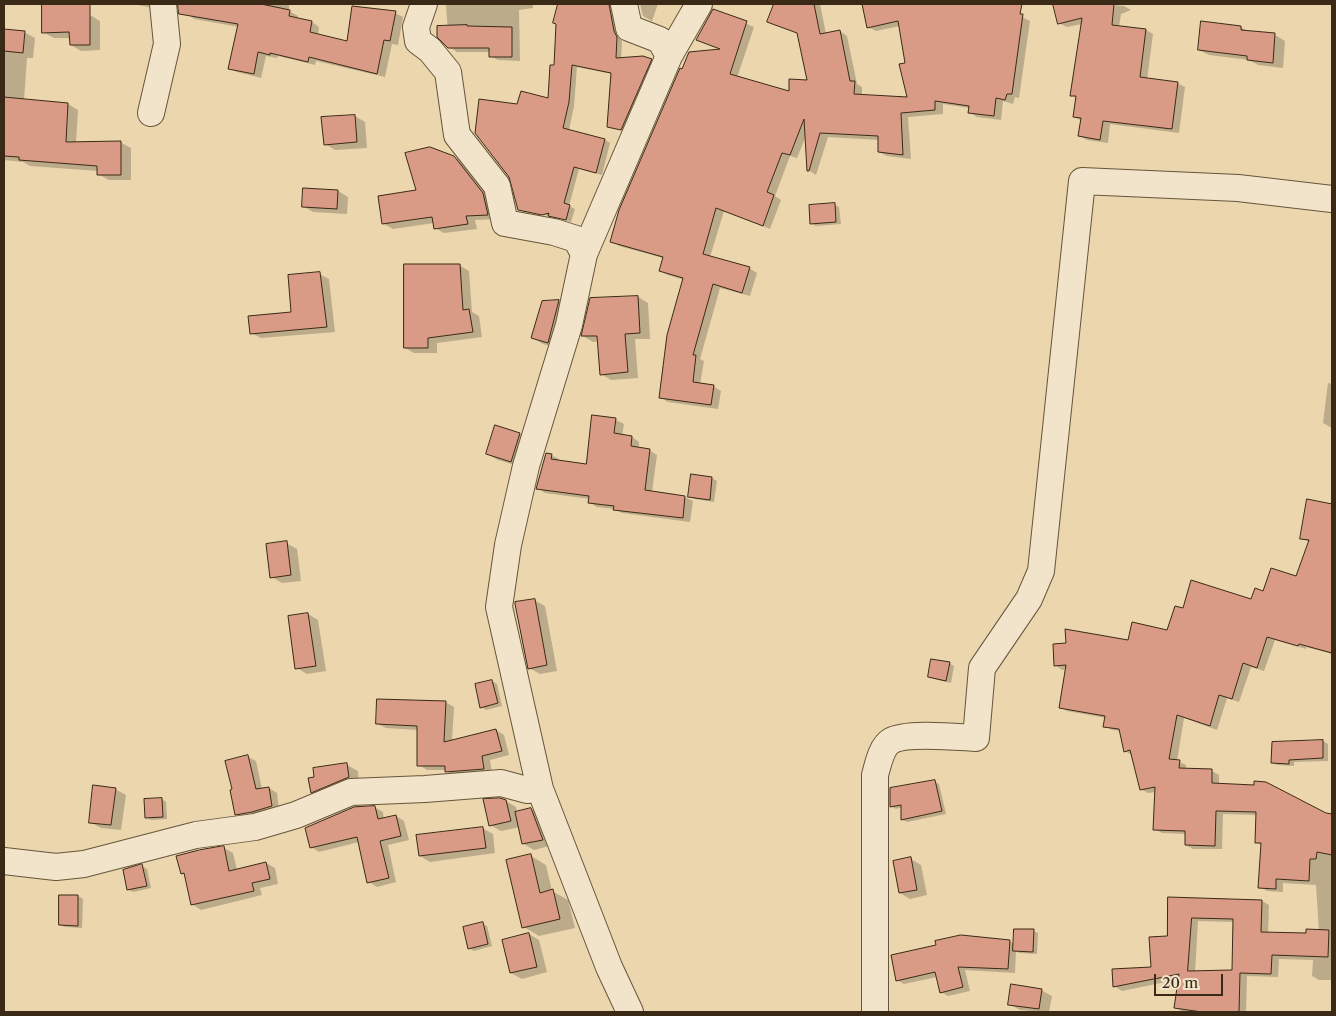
<!DOCTYPE html>
<style>
body{margin:0}
#map{position:relative;width:1336px;height:1016px;overflow:hidden;background:#ebd6ad;font-family:"Libre Caslon Text",serif}
canvas{display:block}
.frame{position:absolute;inset:0;border:5px solid #3a2a15;pointer-events:none}
.scale{position:absolute;left:1154px;top:974px;width:69px;height:22px;box-sizing:border-box;border:2px solid #3a2a15;border-top:0;padding-left:6px;font-size:15px;line-height:18px;white-space:nowrap;color:#3a2a15;-webkit-text-stroke:4px #f2e4ca;paint-order:stroke}
</style>
<div id="map">
<canvas width="1336" height="1016"></canvas>
<div class="frame"></div>
<div class="scale">20 m</div>
</div>
<script>
const g = document.querySelector('canvas').getContext('2d');
g.lineJoin = 'round';
function fill(path, color) { g.fillStyle = color; g.fill(path, 'evenodd'); }
function trace(path, color, width, dash) { g.strokeStyle = color; g.lineWidth = width; g.lineCap = dash ? 'butt' : 'round'; g.setLineDash(dash || []); g.stroke(path); }
const shadow = new Path2D(`
 M43,4H66L73,8V15H90L100,21V50L81,51L71,45V38H54L43,32Z
 M132,4H150L149,7Z
 M189,4H289V11L298,16L297,19L312,22L319,27L318,35L348,43L395,13L403,17L398,45L392,44L385,77L316,61L315,65L278,56L277,58L266,56L261,78L237,72L229,68L239,27L194,19L187,14Z
 M446,4H533V8L519,10L520,61L498,60L490,56V52H457L449,47Z
 M579,4H615L619,35L622,41L621,59L651,60L656,63L626,132L608,126L612,74L577,67L574,106L569,130L605,140L610,143L602,175L579,169L569,206L575,209L571,222L551,216L524,212L519,209L518,105L549,100L555,67L578,19Z
 M640,4H658L652,21L643,16Z
 M775,4H820L826,34L840,31L847,36L857,84L862,87V96L909,98L906,64L900,26L876,31L868,27L864,4H998L1003,21L1022,17L1030,21L1019,98L1015,97L1013,104L1003,101L1001,120L977,117L969,112V108L943,104V114L908,117L911,159L887,156L879,152V140L828,137L816,175L808,170L806,136L797,158L790,156L775,196L781,200L770,229L724,211L710,257L749,268L757,273L750,296L720,288L700,359L704,361L700,385L713,386L721,391L718,409L668,402L660,397L684,280L668,275L660,271L663,258L619,246L612,241L722,50L697,40L713,10L754,27L737,78L790,92L809,81L799,34L769,22Z
 M1055,4H1101L1124,6L1131,10L1121,14L1119,27L1146,30L1153,34L1147,80L1177,83L1185,87L1179,133L1110,124L1108,143L1087,140L1080,136L1082,121L1074,117L1077,98L1071,95L1082,24L1067,27L1059,23Z
 M1241,27L1249,32L1275,35L1285,41L1283,68L1258,65L1249,60L1209,55L1199,50Z
 M4,31L24,32L35,38L33,58H27L24,100L68,104L78,110L76,143L120,142L131,148V180H109L98,174V171L30,166L23,162L4,160Z
 M355,116L365,122L367,148L335,150L325,144Z
 M454,157L463,162L492,199L496,219L475,220L477,229L444,233L435,228L434,223L393,229L384,224Z
 M338,191L348,197L347,214L313,212L303,206Z
 M835,205L839,207L841,224L816,226L811,223Z
 M459,265L469,271L472,312L479,316L482,337L437,343V353H414L405,348Z
 M319,274L329,279L335,332L261,338L251,333L292,313Z
 M638,297L648,303L650,339H635L638,378L611,380L601,374L599,341L593,342L583,336Z
 M559,301L569,307L558,348L543,344L533,338Z
 M1328,383L1332,384V428L1323,423Z
 M593,416L616,420L624,424L622,436L632,437L639,442V449L649,450L657,455L652,492L685,497L693,501L690,522L622,513L615,509L597,507L589,502L590,499L545,493L538,488L551,455L559,459V462L587,466Z
 M496,427L520,434L530,440L522,467L498,460L487,454Z
 M692,475L712,478L717,481L714,502L694,499L689,496Z
 M1308,500L1332,505V654L1306,647V649L1275,640L1264,671L1251,667L1239,702L1227,698L1217,730L1184,718L1177,761L1186,765V770L1212,771L1219,775V785L1332,815V980H1319L1312,976L1313,960L1279,959L1278,977L1247,976L1246,1012H1183L1176,1008L1180,979L1122,991L1114,986L1152,968L1169,937V899L1262,901L1269,905L1268,934L1307,935L1319,931L1316,885L1283,883V892L1267,891L1260,887L1262,845L1256,842L1257,815L1223,814L1222,849H1193L1186,845V834L1162,833L1155,829L1156,792L1148,793L1141,789L1132,755L1125,751L1121,731L1112,730L1105,726L1106,718L1067,711L1060,707L1067,669L1062,670L1055,665L1129,642L1168,632L1184,610L1252,600L1264,592L1297,577L1310,543L1302,538ZM1198,921L1234,922L1233,972L1195,973Z
 M286,543L297,549L301,581L282,583L272,577Z
 M534,600L545,606L557,671L540,674L529,668Z
 M308,614L318,620L326,671L307,674L297,668Z
 M949,663L954,666L951,683L934,679L929,677Z
 M492,681L497,684L502,706L486,710L482,707Z
 M445,702L454,707L452,741L496,730L504,735L509,755L490,760L492,774L454,777L446,770H427L419,765L418,730L386,728L378,724Z
 M1323,741L1328,744V761L1294,762V766L1277,765L1272,763Z
 M248,757L256,761L262,789L269,788L277,793L279,810L244,818L237,814Z
 M347,765L358,771L359,783L322,798L312,792L316,778Z
 M934,781L939,784L946,814L907,822L903,820L902,807L896,809L891,806Z
 M115,789L126,795L121,830L101,828L90,822Z
 M162,799L166,802L167,819L151,820L146,817Z
 M506,801L516,807L517,812L531,809L541,815L553,845L534,850L524,844L520,827L501,831L490,825Z
 M374,807L383,812L384,819L396,816L404,821L409,840L388,845L396,882L377,887L369,882L359,842L319,852L311,847Z
 M482,828L493,834L495,853L430,862L420,856Z
 M224,848L233,853L237,870L266,863L275,868L278,884L260,888L262,895L201,910L192,904L186,876L182,873Z
 M531,856L546,865L552,891L568,900L575,928L539,936L524,927Z
 M911,859L921,865L927,895L910,899L900,893Z
 M142,866L147,869L151,888L133,892L129,890Z
 M78,896L83,899L82,928L65,927L60,925Z
 M483,924L487,926L492,946L474,951L469,948Z
 M1033,931L1038,933L1037,954L1019,953L1016,951L1015,973L965,970L970,991L948,996L941,992L937,977L904,984L897,980L937,946L955,938V936L1009,941L1015,944Z
 M529,934L539,940L547,972L522,979L511,973Z
 M1041,990L1052,996L1049,1012L1020,1010L1009,1004Z`);
const building = new Path2D(`
 M42,4H90V45H70L69,32L42,33Z
 M178,4H261L290,10L289,16L312,21L310,32L347,41L352,6L396,11L390,41L384,40L377,74L309,57L308,62L270,53V55L258,52L254,74L228,69L238,24L179,14Z
 M558,4H609L614,31L617,37L616,58L643,56L652,59L621,130L607,127L611,73L572,65L569,102L563,128L605,139L596,173L574,167L564,203L570,205L566,220L548,216L549,213L542,215L518,210L509,177L475,133L479,99L517,104L521,91L548,98L550,65H554L556,24L553,23Z
 M774,4H814L820,34L840,30L850,81H855L854,94L907,97L899,64L905,63L898,21L867,28L862,4H1022L1020,14H1023L1012,94H1007L1005,100L996,98L994,116L968,113L969,106L935,101V110L901,113L903,155L878,152V136L820,133L809,171H807L804,119L790,155L782,153L767,192L774,195L763,226L716,208L703,254L750,267L742,293L713,284L693,355H696L693,382L714,385L711,405L659,398L667,335L683,278L659,271L663,257L610,242L619,210L680,68L682,69L689,52L720,49L696,40L713,9L747,21L730,74L789,91V79L807,80L797,33L767,22Z
 M1053,4H1114L1112,25L1146,29L1140,77L1178,82L1172,129L1103,121L1100,140L1078,136L1081,118L1073,117L1076,96H1070L1082,18L1058,24Z
 M1201,21L1241,26V30L1275,33L1273,63L1247,60V56L1198,50Z
 M467,25V26L512,27V57H489V48H448L437,37V26Z
 M4,29L25,31L23,53L4,51Z
 M4,97L68,103L66,142L121,141V175H97V166L19,160V157L4,156Z
 M355,115L357,142L324,145L321,117Z
 M430,147L454,156L483,193L488,215L466,216L468,224L434,229L432,217L382,224L378,196L416,190L405,153Z
 M303,188L338,190L337,209L302,207Z
 M835,203L836,222L810,224L809,205Z
 M404,264H460L463,310L469,309L473,332L428,338V348H404Z
 M320,272L327,327L250,334L248,316L291,312L288,275Z
 M638,296L640,333L625,334L628,372L600,375L597,336H581L590,298Z
 M559,300L548,343L531,338L542,301Z
 M592,415L616,418L614,433L632,436L631,446L650,449L645,490L685,496L683,518L613,510L614,506L588,503L589,496L536,489L546,453L552,454L551,459L586,464Z
 M495,425L520,433L511,462L486,454Z
 M691,474L712,477L710,500L688,497Z
 M1307,499L1332,504V653L1299,644L1298,646L1267,637L1257,668L1243,663L1232,699L1219,695L1210,726L1177,715L1169,759L1180,760L1179,768L1212,769V783L1254,785V781L1266,782L1326,813L1332,814V855L1317,852L1316,859H1310L1309,881L1276,879V889L1258,888L1261,843H1255L1256,812L1216,811L1215,846L1185,845V831L1153,830L1155,787L1140,790L1130,750L1124,752L1119,729L1103,727L1105,716L1059,708L1066,665L1054,666L1053,644L1066,643L1065,629L1128,640L1132,622L1167,630L1175,606L1183,608L1191,580L1251,599L1255,588L1263,591L1271,568L1296,576L1309,540L1300,539Z
 M287,541L291,575L270,578L266,544Z
 M535,599L547,665L528,669L515,604V602Z
 M308,613L316,666L295,669L288,616Z
 M931,659L950,662L946,681L928,677Z
 M492,680L498,703L480,708L475,684Z
 M377,699L446,701L444,742L496,729L502,751L482,756L484,769L445,772V766H417V726L376,724Z
 M1323,740V758L1289,760V764L1271,763L1272,742Z
 M248,755L256,789L269,787L272,806L252,812L235,815L230,790L232,789L225,761Z
 M347,763L349,777L311,793L308,778L314,777L313,768Z
 M935,780L942,811L901,820V805L890,807V788Z
 M93,785L116,788L111,825L89,823Z
 M162,798L163,817L145,818L144,799Z
 M500,798L506,800L511,821L489,826L483,799Z
 M375,806L378,819L396,815L401,836L380,841L389,878L367,883L357,837L310,848L305,828L354,807Z
 M531,808L543,840L522,844L515,812Z
 M483,827L486,848L419,856L416,835Z
 M224,846L229,871L266,862L270,879L252,883L254,891L191,905L184,873L181,874L176,856L199,850Z
 M531,854L540,893L553,889L560,919L522,928L506,860Z
 M911,857L917,890L899,893L893,861Z
 M142,864L147,886L127,890L123,870Z
 M59,895H78V926L59,925Z
 M1168,897L1262,900L1261,932L1306,933V929L1329,930L1328,957L1272,955L1271,974L1240,973L1239,1012H1202L1174,1008L1179,974L1113,987L1112,969L1151,967L1149,937L1167,936ZM1192,918L1233,919L1232,970L1188,971Z
 M483,922L488,944L468,949L463,927Z
 M1014,929H1034L1033,952L1013,951Z
 M529,933L537,967L510,973L502,940Z
 M961,935L1010,940L1008,969L958,967L963,987L940,993L935,972L896,981L891,955L936,945L935,941Z
 M1011,984L1042,989L1039,1009L1008,1005Z`);
const minor = new Path2D(`
 M424,4L416,27L418,41L430,50L448,72L457,135L497,186L505,223L554,232L576,239L584,254
 M624,4L629,28L660,40L669,56
 M151,113L167,44L163,4
 M4,861L56,867L84,864L196,835L255,827L296,815L351,792L425,789L501,783L527,790L540,789
 M630,1012L609,967L540,789L499,607L508,545L526,466L569,325L584,254L669,56L699,4
 M875,1012V775C878,765 881,747 891,741C906,732 957,737 976,738L982,668L1029,599L1041,571L1082,181L1238,188L1332,199`);
fill(shadow, '#0003');
fill(building, '#d99a86');
trace(building, '#3a2a15', 1);
trace(minor, '#66553b', 28);
trace(minor, '#f2e4ca', 26);
</script>
